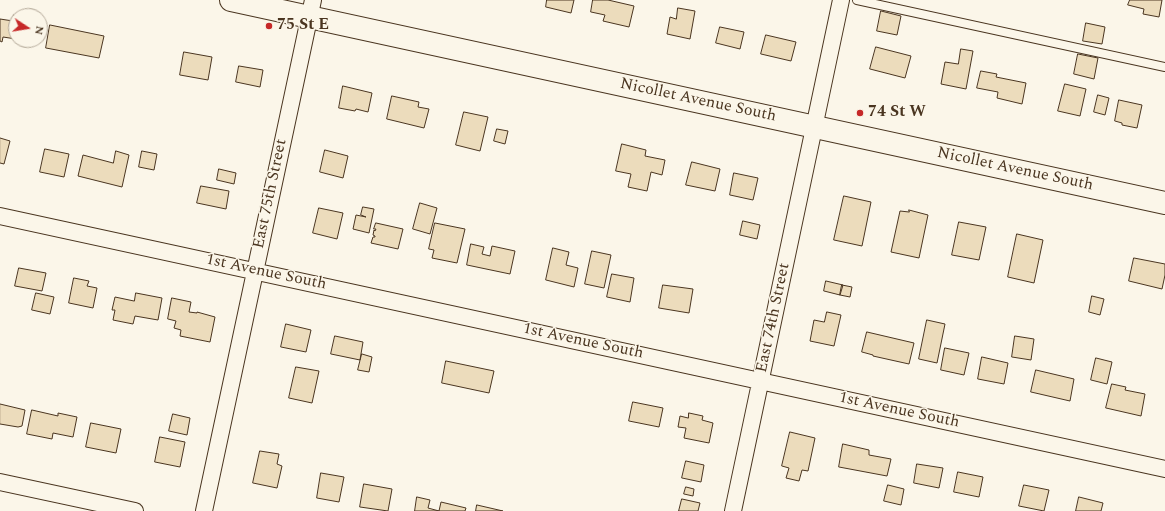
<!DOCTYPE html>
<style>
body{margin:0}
#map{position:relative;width:1165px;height:511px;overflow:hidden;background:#fbf6e9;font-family:Spectral,serif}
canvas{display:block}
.north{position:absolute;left:8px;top:8px;width:40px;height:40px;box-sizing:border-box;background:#fbf6e9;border:1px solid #b4a999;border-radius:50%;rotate:102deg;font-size:11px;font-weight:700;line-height:16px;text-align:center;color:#4a3520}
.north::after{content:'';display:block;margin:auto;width:14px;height:18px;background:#c62828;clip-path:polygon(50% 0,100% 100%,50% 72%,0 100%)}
</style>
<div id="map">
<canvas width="1165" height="511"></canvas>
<div class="north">N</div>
</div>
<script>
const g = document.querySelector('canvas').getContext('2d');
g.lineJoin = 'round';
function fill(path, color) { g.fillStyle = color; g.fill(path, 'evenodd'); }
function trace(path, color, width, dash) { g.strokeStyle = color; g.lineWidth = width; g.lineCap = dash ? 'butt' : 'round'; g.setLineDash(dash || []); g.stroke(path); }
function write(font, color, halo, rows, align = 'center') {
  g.font = font + ' Spectral,serif'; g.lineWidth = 3; g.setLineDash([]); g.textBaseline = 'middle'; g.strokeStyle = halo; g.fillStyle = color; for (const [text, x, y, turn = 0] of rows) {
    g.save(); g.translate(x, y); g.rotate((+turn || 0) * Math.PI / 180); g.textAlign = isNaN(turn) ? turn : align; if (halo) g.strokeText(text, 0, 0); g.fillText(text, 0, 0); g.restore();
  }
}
const building = new Path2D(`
 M547,0H574L571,13L546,7Z
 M593,0H608L634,6L629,27L603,21L605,15L591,12Z
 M1130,0H1162L1159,17L1143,14L1144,9L1128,5Z
 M678,8L695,11L690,39L667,34L670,17L676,19Z
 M881,11L901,16L897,35L877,31Z
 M14,15L19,16H16V39L3,37L2,42L0,41V19L13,21Z
 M1086,23L1105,27L1102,44L1083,41Z
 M50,25L104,36L99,58L46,48Z
 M720,27L744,32L740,49L716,43Z
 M766,35L796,42L791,61L761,54Z
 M876,47L911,56L905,78L870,69Z
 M961,49L973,51L966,89L941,84L945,62L958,64Z
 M184,52L212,57L208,80L180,75Z
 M1078,54L1098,58L1094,79L1074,74Z
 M239,66L263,70L260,87L236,82Z
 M981,71L997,74L996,77L1026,83L1022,104L997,98L998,92L977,88Z
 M1065,84L1086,89L1080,116L1058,111Z
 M343,86L372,93L368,112L356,109L355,111L339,108Z
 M1098,95L1109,98L1105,115L1094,112Z
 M392,96L419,102L418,107L429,109L424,128L387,119Z
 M1119,100L1142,105L1137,128L1122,125V123L1115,121Z
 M464,112L488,117L480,151L456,145Z
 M497,129L508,131L505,144L494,141Z
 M0,138L10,141L4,164L0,163Z
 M622,144L646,150L645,156L665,160L662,175L651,172L647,191L628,187L631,174L616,171Z
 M45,149L69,154L64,177L40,172Z
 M325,150L348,156L343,178L320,172Z
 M116,151L129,155L122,187L78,176L83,155L113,163Z
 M142,151L157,154L154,170L139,167Z
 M692,162L720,169L715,191L686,185Z
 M219,169L236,173L234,184L217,180Z
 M734,173L758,178L753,200L730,195Z
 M201,186L229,191L226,209L197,203Z
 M844,196L871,202L862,246L834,240Z
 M420,203L437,208L430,234L413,229Z
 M363,207L374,209L369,233L353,229L356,215L366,217L361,215Z
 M319,208L343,213L337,239L313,233Z
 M909,210L928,215L919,258L891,252L900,211L909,212Z
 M743,221L760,225L757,239L740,235Z
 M959,222L986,227L979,260L952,255Z
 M376,223L403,229L398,249L371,243L373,237H375V236L373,235L374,230L375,231L376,229H374Z
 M435,223L465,229L457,263L432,258L434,250L429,249Z
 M1017,234L1043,240L1034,283L1008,277Z
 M471,244L484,247L482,254L490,256L492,246L515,251L510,274L467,265Z
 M553,248L569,252L566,265L578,268L574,287L546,280Z
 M592,251L611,255L604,288L585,284Z
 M1134,258L1165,264V275L1162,289L1129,281Z
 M19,268L46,273L42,291L15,286Z
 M612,274L634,278L630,302L607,297Z
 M74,278L89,281L87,286L97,288L93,308L69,303Z
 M826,281L843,285L840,295L824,291Z
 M663,285L693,289L689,313L659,308Z
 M842,285L852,287L850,297L840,295Z
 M36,293L54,297L50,314L32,310Z
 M136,293L162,298L158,320L135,316L133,324L113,320L115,310H112L115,297L134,301Z
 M1092,296L1104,299L1100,315L1089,312Z
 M172,298L191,302L189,312L197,313V312L215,317L210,342L180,336L181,330L174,328L176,321L168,319Z
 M827,312L841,315L834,346L810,341L814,320L824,322Z
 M927,320L945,324L937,363L919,359Z
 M286,324L311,330L306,352L281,347Z
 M867,332L914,343L909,364L873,356V355L862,352Z
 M335,336L363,342L360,360L331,354Z
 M1015,336L1034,339L1031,360L1012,357Z
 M945,348L969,353L964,375L941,370Z
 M362,354L372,357L369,372L358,370Z
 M982,357L1008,363L1004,384L978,379Z
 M1096,358L1112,362L1107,384L1091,380Z
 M446,361L494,371L489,393L442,383Z
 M296,367L319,371L312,403L289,398Z
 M1036,370L1074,379L1070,401L1031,392Z
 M1112,384L1126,387L1125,390L1145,394L1141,416L1106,408Z
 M633,402L663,408L659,427L629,421Z
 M0,404L25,410L22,426L18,427L0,424Z
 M32,410L58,416V413L77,417L73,437L53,433L52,439L27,434Z
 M689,413L703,416L702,420L713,423L709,443L684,438L686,428L678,427L680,416L688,418Z
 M173,414L190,418L187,435L169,431Z
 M91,423L121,429L116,453L86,447Z
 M790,432L815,438L808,471L802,470L799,481L786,478L789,468L782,466Z
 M160,437L185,442L180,467L155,462Z
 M843,444L869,450V455L891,459L887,476L839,467Z
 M260,451L279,454L277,464L282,466L277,488L253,483Z
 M686,461L704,465L701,482L682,478Z
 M917,464L943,468L939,488L914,483Z
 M958,472L983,477L979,497L954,492Z
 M321,473L344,477L339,502L317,498Z
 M364,484L392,489L388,511L360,507Z
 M888,485L904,489L901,505L884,501Z
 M1024,485L1049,490L1044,511L1019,506Z
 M686,487L694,489L693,496L684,494Z
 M417,497L430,500L428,508L439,511L441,502L466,508L465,511H415Z
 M1079,497L1103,503L1101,511H1076Z
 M682,499L700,503L698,511H679Z
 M477,505L503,511H476Z`);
const service = new Path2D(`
 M857,0L1165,67`);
const minor = new Path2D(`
 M0,216L1165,469
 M0,482L135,511
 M204,511L313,0
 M733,511L841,0`);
const secondary = new Path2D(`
 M231,0L1165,203`);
const markers = [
 [269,26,4,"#c62828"],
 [860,113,4,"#c62828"]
];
const poiNames = [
 ["75 St E",277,26],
 ["74 St W",868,113]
];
const streetNames = [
 ["Nicollet Avenue South",698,101,12],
 ["Nicollet Avenue South",1015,170,12],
 ["East 75th Street",271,194,-78],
 ["1st Avenue South",266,273,12],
 ["East 74th Street",774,318,-78],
 ["1st Avenue South",583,342,12],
 ["1st Avenue South",899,411,12]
];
fill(building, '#ecdcbc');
trace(building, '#4a3520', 1);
trace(service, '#4a3520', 10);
trace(minor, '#4a3520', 18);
trace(secondary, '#4a3520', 24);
trace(service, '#fbf6e9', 8);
trace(minor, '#fbf6e9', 16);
trace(secondary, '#fbf6e9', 22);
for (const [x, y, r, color] of markers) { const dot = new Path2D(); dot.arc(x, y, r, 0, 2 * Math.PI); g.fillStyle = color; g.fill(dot); trace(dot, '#fbf6e9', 1.5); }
write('bold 16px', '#4a3520', '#fbf6e9', poiNames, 'left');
write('16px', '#4a3520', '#fbf6e9', streetNames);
</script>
